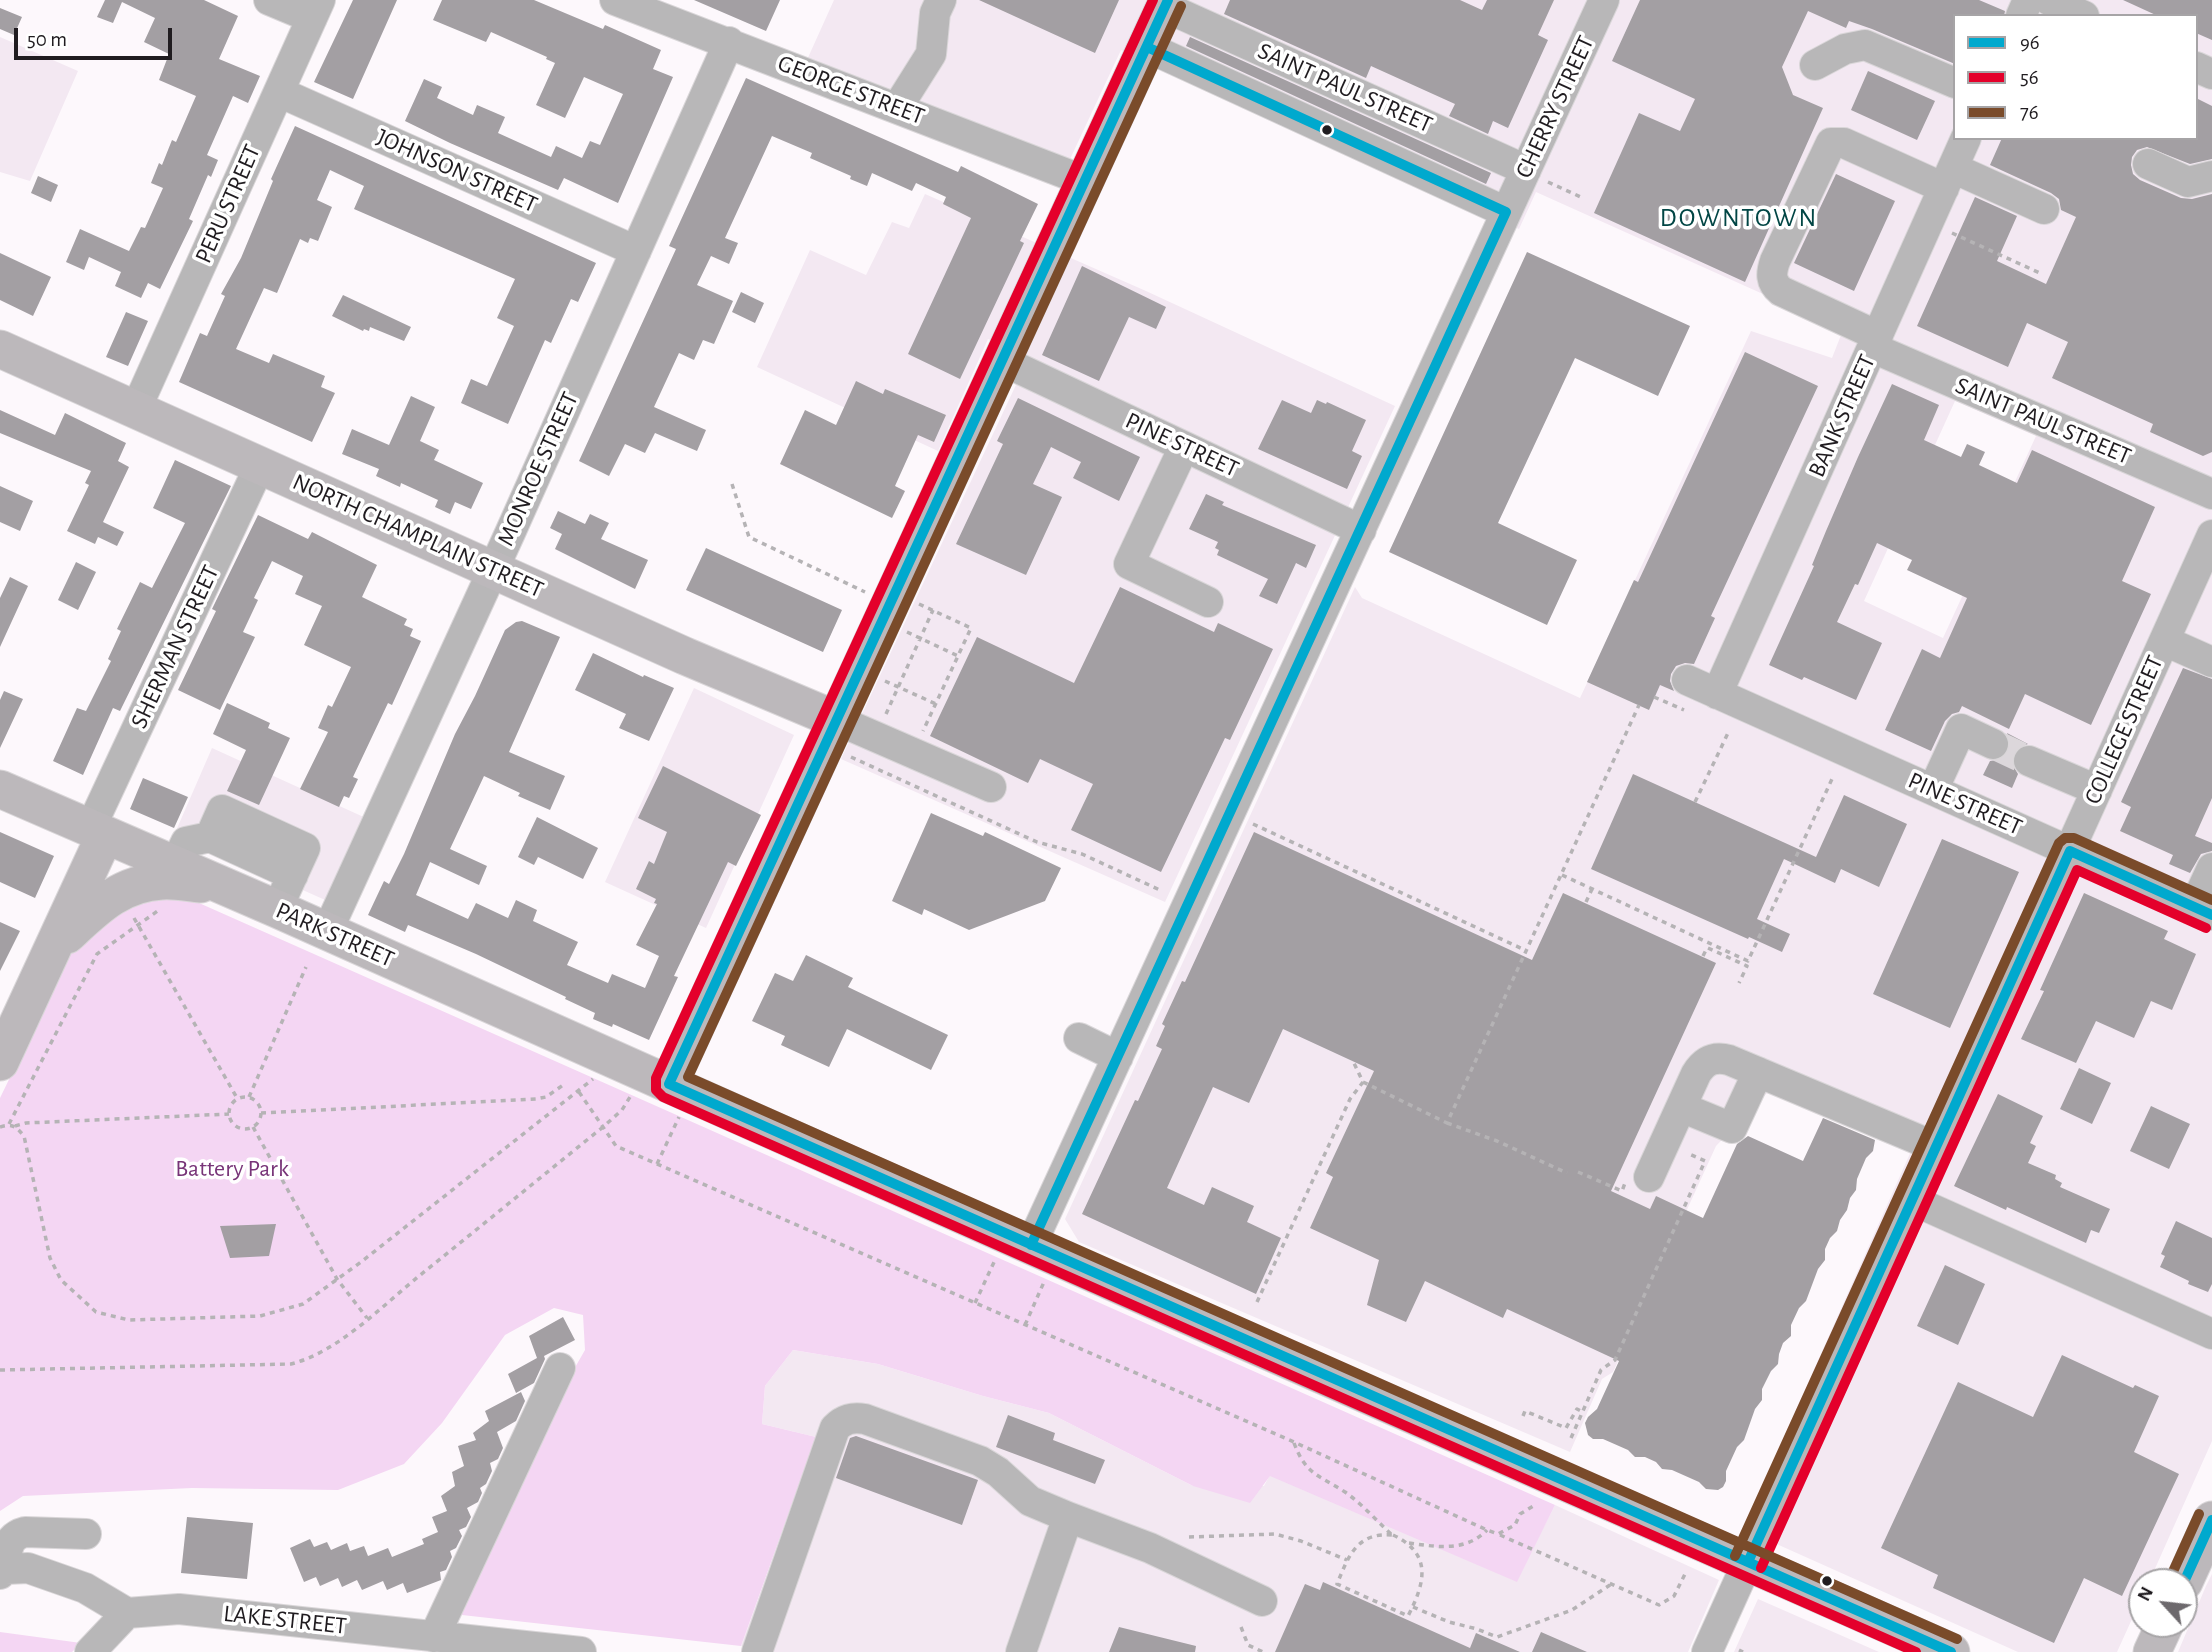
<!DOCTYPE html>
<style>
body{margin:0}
#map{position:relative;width:2212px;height:1652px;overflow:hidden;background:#fdf8fc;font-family:"Alegreya Sans",sans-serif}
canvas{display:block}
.legend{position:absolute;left:1953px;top:14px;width:245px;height:126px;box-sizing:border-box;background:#fff;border:2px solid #a6a4a6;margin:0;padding:9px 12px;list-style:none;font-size:21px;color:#201c20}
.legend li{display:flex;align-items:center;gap:14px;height:35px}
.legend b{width:35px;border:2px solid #a6a4a6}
.north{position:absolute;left:2128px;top:1568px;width:70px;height:70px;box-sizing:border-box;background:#fff;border:2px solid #a6a4a6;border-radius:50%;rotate:297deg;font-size:19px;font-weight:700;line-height:28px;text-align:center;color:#201c20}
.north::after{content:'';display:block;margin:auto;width:24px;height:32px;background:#6d696d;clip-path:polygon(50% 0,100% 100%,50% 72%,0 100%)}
.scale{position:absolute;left:14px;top:28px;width:158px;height:32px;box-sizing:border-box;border:4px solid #201c20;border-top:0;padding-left:9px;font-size:21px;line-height:24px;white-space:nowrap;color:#201c20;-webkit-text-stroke:5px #fff;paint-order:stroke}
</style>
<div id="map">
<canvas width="2212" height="1652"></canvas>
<ul class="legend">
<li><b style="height:9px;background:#00a9ce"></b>96</li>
<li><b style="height:9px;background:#e4002b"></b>56</li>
<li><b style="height:9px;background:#7a4b2a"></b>76</li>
</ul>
<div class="north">N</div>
<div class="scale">50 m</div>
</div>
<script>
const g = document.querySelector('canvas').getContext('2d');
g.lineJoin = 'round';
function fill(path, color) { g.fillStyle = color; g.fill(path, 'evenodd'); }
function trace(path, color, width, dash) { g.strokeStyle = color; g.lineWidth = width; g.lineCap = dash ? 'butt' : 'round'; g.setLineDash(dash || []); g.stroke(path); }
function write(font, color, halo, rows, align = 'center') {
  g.font = font + ' "Alegreya Sans",sans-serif'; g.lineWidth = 7; g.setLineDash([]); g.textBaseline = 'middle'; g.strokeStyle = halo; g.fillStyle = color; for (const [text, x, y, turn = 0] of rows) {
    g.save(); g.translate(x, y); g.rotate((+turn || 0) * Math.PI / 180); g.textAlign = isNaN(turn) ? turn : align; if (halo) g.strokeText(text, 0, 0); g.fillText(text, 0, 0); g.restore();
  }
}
const built = new Path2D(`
 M834,0H2212V1441L2149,1582H2142V1597L2117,1652H2018L1743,1529L1912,1149L1773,1087L1716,1146L1613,1372L1602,1379L1570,1452L1079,1242L1065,1219L1355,587L1362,598L1580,698L1751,331L1832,358L1843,330L1536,192L1519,229L1121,50L1057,187L797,82ZM1955,16H2196V138H1955ZM1955,401L2036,436L1943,638L1864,601Z
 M0,37L78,71L30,181L0,172Z
 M925,194L1146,291L1395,406L1165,902L841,759L1029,357L988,339L938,451L757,367L810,250L866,275L892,222L909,228Z
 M694,688L794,735L706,928L605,882Z
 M212,748L390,829L352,912L175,833Z
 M793,1350L878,1364L983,1396L1049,1413L1193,1486H1264L1270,1475L1516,1581L1555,1505L1719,1580L1688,1652H756L741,1646L816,1437L762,1424L765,1386Z
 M2212,1574V1652H2178L2206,1586Z
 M1758,1599L1879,1652H1734Z`);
const green = new Path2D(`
 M181,895L1555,1505L1517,1582L1270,1476L1250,1503L1193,1486L1049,1413L983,1396L878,1364L793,1350L765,1386L762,1424L816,1437L741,1646L453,1614L546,1418L585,1350L583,1315L554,1308L505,1335L442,1423L404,1464L338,1490L192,1488L23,1496L0,1511V1098L71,952L111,906Z
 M0,1632L81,1643L72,1652H0Z`);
const building = new Path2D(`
 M105,0H204L238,16L219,59L260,76L248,103L233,96L207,155L218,160L211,177L208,175L189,219L193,221L160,289L148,283L141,298L115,286L121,272L89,257L84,270L66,262L80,229L129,251L141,227L145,228L163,188L151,183L159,163L162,165L172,140L176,142L196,96L159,80L169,54L144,42L155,18L122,2L113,23L97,17Z
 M353,0H397L353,99L314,82Z
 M442,0H534L603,29L605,25L661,50L653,69L673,77L618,203L564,178L558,190L450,143L405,121L424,79L442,87L437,98L473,115L477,105L505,117L498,133L551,157L556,146L582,158L590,141L600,145L623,94L584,77L565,118L536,105L555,63L546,59L547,57L491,32L486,42L433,20Z
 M694,0H780L766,31Z
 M979,0H1119L1095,53Z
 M1230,0H1460L1482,10L1487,0H1554L1538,35L1548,40L1508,128L1493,121L1488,134L1449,116L1455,104L1371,66L1366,78L1224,14Z
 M1640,0H1979L2005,11L2004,16H1955V64L1872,29L1849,21L1846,28L1808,11L1782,67L1793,95L1823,108L1745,282L1594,213L1639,113L1680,131L1695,99L1612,61Z
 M2123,0H2212V40L2196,33V16H2158Z
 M0,8L22,17L14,35L0,29Z
 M1190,37L1491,173L1486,184L1186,46Z
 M1868,71L1935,101L1917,140L1851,110Z
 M746,78L958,172L961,166L1038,204L1020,241L1024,243L960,379L908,354L971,218L943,204L946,197L916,183L912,191L872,173L867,186L850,179L851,176L810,158L812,153L772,136L725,238L738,243L729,264L711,256L697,285L733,301L714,344L703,340L694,360L679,353L654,407L706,430L697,451L655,433L645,453L625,444L609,476L579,461L676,249L669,246Z
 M2196,98L2212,106V159L2190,164L2147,147L2137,150L2132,157L2131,165L2133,174L2140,180L2181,198L2192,199L2212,194V452L2203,456L2150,432L2153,424L2052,378L2068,342L2027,323L2008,367L1917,326L1975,197L2017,216L1997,261L2046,284L2076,217L2061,210L2059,199L2051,193L1990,165L2002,138H2196Z
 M295,126L596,263L578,302L571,299L551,343L545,340L508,424L461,403L471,379L487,386L514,326L497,318L515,279L354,209L364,186L330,170L317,200L332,207L318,241L310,238L308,243L300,239L277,293L264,288L236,349L269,363L273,354L325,376L321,387L335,393L312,442L179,382L200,333L207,336L225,296L221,294L241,258L273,181L271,179Z
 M1836,174L1895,201L1854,291L1794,263Z
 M38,176L58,185L51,202L31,193Z
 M1527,252L1690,326L1658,396L1575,358L1498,523L1577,560L1547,625L1389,552Z
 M0,253L51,277L33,316L0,300Z
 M1082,266L1166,307L1156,329L1129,317L1099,381L1042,355Z
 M741,292L764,303L755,323L732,312Z
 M343,295L411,327L404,341L370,327L369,331L364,329L363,331L332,316Z
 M126,312L148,321L128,366L106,357Z
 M1745,352L1818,386L1711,616L1715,618L1694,664L1685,663L1676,666L1671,674L1670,681L1674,691L1660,685L1649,710L1587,682L1634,580L1638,582Z
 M856,381L883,394L885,389L946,415L934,442L918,435L895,486L905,491L892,518L780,464L805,410L836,425Z
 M1892,384L1939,405L1924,440L1961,457L1967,444L1985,452L1979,465L2017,483L2032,450L2155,507L2122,581L2151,594L2091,725L2025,694L2009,729L1962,706L1959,712L1952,714L1945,721L1931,751L1885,730L1922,649L1940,658L1967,598L1907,570L1912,560L1877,543L1858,585L1855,584L1837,622L1882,643L1856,700L1804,677L1802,680L1769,665L1814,566L1812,565L1826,531L1858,457Z
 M411,396L435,407L420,441L439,450L434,460L483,483L471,509L455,502L450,514L435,507L438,500L401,483L400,487L376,476L379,469L342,454L352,429L389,445Z
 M1018,398L1140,457L1119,501L1073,478L1081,462L1051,447L1033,484L1062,497L1026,575L956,544L1003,444L997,441Z
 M1282,400L1311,413L1317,400L1326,404L1327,402L1366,420L1352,451L1362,456L1347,489L1258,449Z
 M0,410L55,435L65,413L126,443L118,461L129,467L103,522L124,532L117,546L98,537L95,544L67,531L89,485L85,483L91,471L0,433Z
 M175,460L231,486L120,711L113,708L83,775L53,761L77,708L86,711L111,661L108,659L121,631L117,629L140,582L152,588L185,523L153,508Z
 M0,486L33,501L20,531L0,522Z
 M1206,494L1224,502L1222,505L1316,545L1306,568L1296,563L1277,604L1259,596L1268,579L1217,555L1219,550L1215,548L1218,542L1189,529Z
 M558,511L585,524L590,514L609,523L601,539L648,560L635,589L555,549L562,534L550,528Z
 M258,515L308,539L312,532L377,565L362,597L407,619L404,625L413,629L410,636L421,641L392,705L388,703L353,777L358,779L349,798L344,796L339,807L300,789L328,732L318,728L328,705L332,707L351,667L304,645L322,606L295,594L303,576L272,561L254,598L258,600L243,632L255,637L220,710L178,690L216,611L212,609Z
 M706,548L842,610L823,652L686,590Z
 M76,562L96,572L78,610L58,600Z
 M10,577L28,586L0,647V598Z
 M1120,587L1214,632L1218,623L1273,649L1230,740L1225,738L1161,872L1071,830L1093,784L1040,759L1028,783L930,736L977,637L1074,683Z
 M522,621L560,637L509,752L565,776L550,810L518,796L520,793L484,776L450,849L487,866L479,885L430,862L416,895L468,919L476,903L508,918L516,900L537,910L533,921L578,942L567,965L608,983L612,974L645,988L659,956L636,945L657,904L654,903L656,899L636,889L649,861L654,864L667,832L638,818L663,766L761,815L736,866L728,862L674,976L678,977L649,1040L613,1024L612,1027L593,1019L595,1013L565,999L566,997L476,954L408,925L405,932L368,915L384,881L389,884L404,854L455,734L475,696L505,630L516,622Z
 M593,653L643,677L644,675L674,688L649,741L619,728L626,714L575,690Z
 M2183,668L2212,679V798L2195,836L2212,843V851L2201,854L2190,873L2169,864L2173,855L2120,831L2131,807L2121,802Z
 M4,691L23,699L0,748V700Z
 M227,703L270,723L268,728L290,738L259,805L227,791L246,750L213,734Z
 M2007,733L2028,744L2019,747L2013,755L2012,764L2018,774L2012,788L1983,775L1990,761L2002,759L2008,752L2010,742Z
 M1633,774L1816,857L1844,795L1907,824L1879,887L1841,869L1835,883L1784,859L1757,919L1790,934L1782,952L1749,937L1748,939L1591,869Z
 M143,778L188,797L174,828L130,809Z
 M931,813L983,836L985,832L1061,868L1045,901L969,930L924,909L922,915L892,901Z
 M537,817L598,848L583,879L538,857L534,865L518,857Z
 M0,832L54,856L35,898L0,882Z
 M1254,832L1532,960L1563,893L1716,963L1611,1191L1650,1209L1656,1196L1703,1218L1737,1144L1748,1136L1803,1161L1823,1118L1875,1140L1873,1151L1866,1158L1857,1179L1856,1190L1850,1198L1847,1210L1840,1220L1837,1231L1830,1238L1825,1249V1260L1818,1269L1806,1301L1799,1308L1791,1325V1336L1783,1343L1779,1354L1778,1364L1771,1371L1762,1389V1400L1755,1409L1744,1440L1737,1447L1726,1471V1481L1723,1487L1718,1490L1706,1489L1699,1482L1672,1470L1662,1469L1656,1462L1645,1457H1635L1628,1450L1603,1439H1593L1588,1435L1585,1423L1588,1417L1597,1409L1619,1361L1507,1309L1503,1318L1425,1281L1406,1322L1367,1305L1379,1260L1310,1228L1333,1177L1326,1173L1374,1071L1283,1029L1249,1103L1213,1087L1167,1188L1204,1205L1212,1187L1254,1206L1247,1222L1281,1238L1256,1294L1082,1214L1135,1100L1138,1101L1162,1049L1156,1046L1165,1026L1162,1024L1182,981L1185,982Z
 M1942,839L2019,872L1950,1028L1873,994Z
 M2084,893L2168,931L2164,939L2196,954L2172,1010L2151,1001L2134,1038L2096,1021L2076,1063L2021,1039L2044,991L2040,990Z
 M0,922L20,931L0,971Z
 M806,955L853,978L848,987L948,1035L931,1070L847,1029L829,1067L781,1045L785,1036L752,1021L775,973L793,981Z
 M2079,1068L2111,1083L2092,1124L2060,1109Z
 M1998,1094L2043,1116L2030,1143L2036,1146L2028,1163L2056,1175L2055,1179L2062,1183L2060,1187L2110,1209L2099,1233L2091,1230L2086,1243L2007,1207L2006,1210L1954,1186Z
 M2151,1106L2190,1124L2169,1169L2130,1151Z
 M2176,1221L2212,1238V1284L2208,1292L2188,1284L2189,1281L2160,1267L2165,1256L2161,1254Z
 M276,1224L269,1256L230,1258L220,1226Z
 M1945,1265L1985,1284L1958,1345L1917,1326Z
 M563,1317L575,1340L544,1356L545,1359L534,1383L516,1393L508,1374L537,1358L529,1336Z
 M2062,1355L2133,1388L2135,1385L2159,1396L2134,1452L2179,1474L2122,1596L2084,1578L2054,1643L1933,1588L1938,1575L1881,1548L1958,1382L2033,1417Z
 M521,1392L525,1401L516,1421L497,1432L503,1448L498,1459L490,1463L492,1471L486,1484L480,1488L482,1493L478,1502L467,1508L471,1517L466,1527L459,1530L462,1536L456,1548L450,1551L452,1557L446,1570L440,1572L441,1580L407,1593L403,1583L387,1590L383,1581L362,1590L357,1580L342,1587L338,1578L320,1586L316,1577L304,1582L290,1548L310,1539L314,1547L327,1542L331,1550L347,1543L350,1551L364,1546L368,1556L388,1548L392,1557L424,1544L422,1539L438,1532L432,1517L447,1511L441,1496L455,1486L452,1472L464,1466L458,1446L476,1440L473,1433L489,1421L485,1411Z
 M1008,1415L1055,1433L1053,1440L1105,1460L1095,1484L996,1447Z
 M856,1436L978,1480L962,1525L836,1478L850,1438Z
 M187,1517L253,1523L247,1579L181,1573Z
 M1323,1582L1470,1648L1476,1633L1520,1652H1275L1305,1584L1320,1590Z
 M1119,1627L1196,1646L1195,1652H1109Z
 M1541,1632L1587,1652H1532Z`);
const minorTunnel = new Path2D(`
 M1993,744L2029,761`);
const path = new Path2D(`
 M1548,182L1583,198
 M1952,233L2042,274
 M732,484L749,537L865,592
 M919,604L971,628L923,731
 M907,632L958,656
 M885,681L936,704
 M1654,697L1684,710
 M886,714L933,610
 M851,757L1037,842L1082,854L1162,891
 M1695,802L1729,731
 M1253,824L1527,951
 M1562,875L1748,961L1832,779
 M1586,902L1592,889
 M134,918L237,1098
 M1708,948L1747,966L1739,983
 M1703,956L1707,948
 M1363,1082L1447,1123L1639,705
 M579,1092L616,1146L1294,1442L1487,1530L1498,1534L1515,1525L1520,1514L1535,1505
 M229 1113a16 16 0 1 1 32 0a16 16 0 1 1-32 0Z
 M249,1097L306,967
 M261,1113L536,1099L546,1097L566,1083
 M1447,1123L1497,1141L1567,1173
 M9,1124L97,954L159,910
 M15,1126L26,1123L229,1114
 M0,1127C13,1123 16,1127 24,1136L50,1258L61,1280L96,1312L129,1320L260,1316L303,1304L361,1262L593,1079
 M253,1127L337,1279L367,1318
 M657,1164L679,1117
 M1578,1172L1622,1191L1625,1183
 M1257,1302L1350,1099L1363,1082L1353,1061
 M975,1303L995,1260
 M1025,1325L1044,1282
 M0,1370L291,1364C338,1352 381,1307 419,1276C480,1227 541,1177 603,1127L622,1110L630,1097
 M1523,1416L1525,1411L1566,1428L1577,1409L1583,1412
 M1571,1438L1601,1370L1615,1360L1705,1161L1687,1153
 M1294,1443C1306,1475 1319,1475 1345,1492C1362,1504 1376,1520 1391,1534
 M1393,1535C1433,1554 1425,1583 1408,1616L1337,1584C1349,1555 1357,1532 1393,1535Z
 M1500,1535L1659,1605L1674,1596L1686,1572
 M1189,1537L1275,1534L1301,1541L1347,1560
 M1409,1543C1437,1547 1466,1552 1487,1530
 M1413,1607L1449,1622L1477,1629L1497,1637L1572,1610L1610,1585
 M1241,1627L1248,1645L1263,1652
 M1739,1650L1743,1652`);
const minor = new Path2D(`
 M269,0L312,18
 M615,0L1085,181
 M2049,0L2084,16
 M1165,7L1526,170
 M2021,16L2028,0
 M1147,47L1506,212
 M1815,65L1845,49L1865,45L1955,83
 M2196,67L2212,74
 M279,92L636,251
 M897,108L931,54L935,13L941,0
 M2148,164L2188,182L2212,176
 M1953,168L2044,209
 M1878,336L1781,291C1770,282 1771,273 1775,261L1831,143H1844L1944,188
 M1873,348L2212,494
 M1003,361L1361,530
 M136,409L320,0
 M1184,447L1129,564L1208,602
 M2165,641L2212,662
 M1687,680L2212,915
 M1717,694L1966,138
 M837,720L991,787
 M2029,761L2097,790
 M1933,790L1961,729L1993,744
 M90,829L260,465
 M210,837L293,875
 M175,865L186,842L210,837L222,810L305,848L277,909
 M2194,907L2212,868
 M327,932L510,533L729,42
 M1079,1038L1118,1057
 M1681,1107L1732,1128L1758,1072
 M1649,1177L1696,1074C1704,1061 1714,1056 1729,1060L1936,1147
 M1912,1200L2212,1334
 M1031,1245L1604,0
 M6,1569C7,1551 6,1537 25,1532L86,1534
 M0,1574L6,1569L28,1568L85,1588L127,1613L179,1609L581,1652
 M434,1637L560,1368
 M90,1652L127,1613
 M757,1652L835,1428C844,1419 852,1417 865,1419L980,1461L998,1472L1030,1501L1068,1517
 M1021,1652L1068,1517L1150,1548L1262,1601
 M1707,1652L2212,535`);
const major = new Path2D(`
 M0,349L685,656L837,720
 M0,789L277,909L1240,1339L1951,1652
 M67,935C95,909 120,883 162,881C175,880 189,883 201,884
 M0,1062L105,835
 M669,1084L1168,0
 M2184,1582L2212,1520
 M2152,1652L2165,1624`);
const bus1 = new Path2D(`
 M1168,0L669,1084L1951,1652
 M1031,1245L1506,212L1147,47
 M1748,1562L2070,851L2212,915
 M2184,1582L2212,1520`);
const bus2 = new Path2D(`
 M1153,0L656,1078V1090L663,1097L1916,1652
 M1761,1568L2077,870L2206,928`);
const bus3 = new Path2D(`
 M1181,6L688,1077L1957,1639
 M1735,1556L2059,843L2065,838H2074L2212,900
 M2171,1576L2199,1514`);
const markers = [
 [1327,130,6,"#201c20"],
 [1827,1581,6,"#201c20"]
];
const streetNames = [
 ["SAINT PAUL STREET",1345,88,24],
 ["GEORGE STREET",851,90,21],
 ["CHERRY STREET",1555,107,-65],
 ["JOHNSON STREET",457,171,24],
 ["PERU STREET",228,204,-66],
 ["BANK STREET",1842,416,-66],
 ["SAINT PAUL STREET",2043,421,23],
 ["PINE STREET",1182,445,25],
 ["MONROE STREET",538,469,-66],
 ["NORTH CHAMPLAIN STREET",418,536,24],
 ["SHERMAN STREET",175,647,-65],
 ["COLLEGE STREET",2124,730,-66],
 ["PINE STREET",1965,804,24],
 ["PARK STREET",335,935,24],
 ["LAKE STREET",285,1620,6]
];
const parkNames = [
 ["Battery Park",232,1169]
];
const neighbourhoodNames = [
 ["DOWNTOWN",1739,218]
];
fill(built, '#f3e8f2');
fill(green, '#f4d6f3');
fill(building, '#a39fa3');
trace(minorTunnel, '#dcd7db', 30, [30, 15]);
trace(minor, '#d9d6d8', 32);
trace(major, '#d9d6d8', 39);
trace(path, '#b5b3b5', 3.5, [5, 5]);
trace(minor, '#b8b7b8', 30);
trace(major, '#bcb8bb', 37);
trace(bus1, '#00a9ce', 10);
trace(bus2, '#e4002b', 10);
trace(bus3, '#7a4b2a', 10);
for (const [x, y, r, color] of markers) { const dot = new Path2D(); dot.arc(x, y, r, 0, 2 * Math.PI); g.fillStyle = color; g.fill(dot); trace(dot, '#fff', 2.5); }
write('24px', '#201c20', '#fff', streetNames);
write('24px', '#783478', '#fff', parkNames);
g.letterSpacing = '2px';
write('26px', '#024645', '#fff', neighbourhoodNames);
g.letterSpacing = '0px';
</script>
